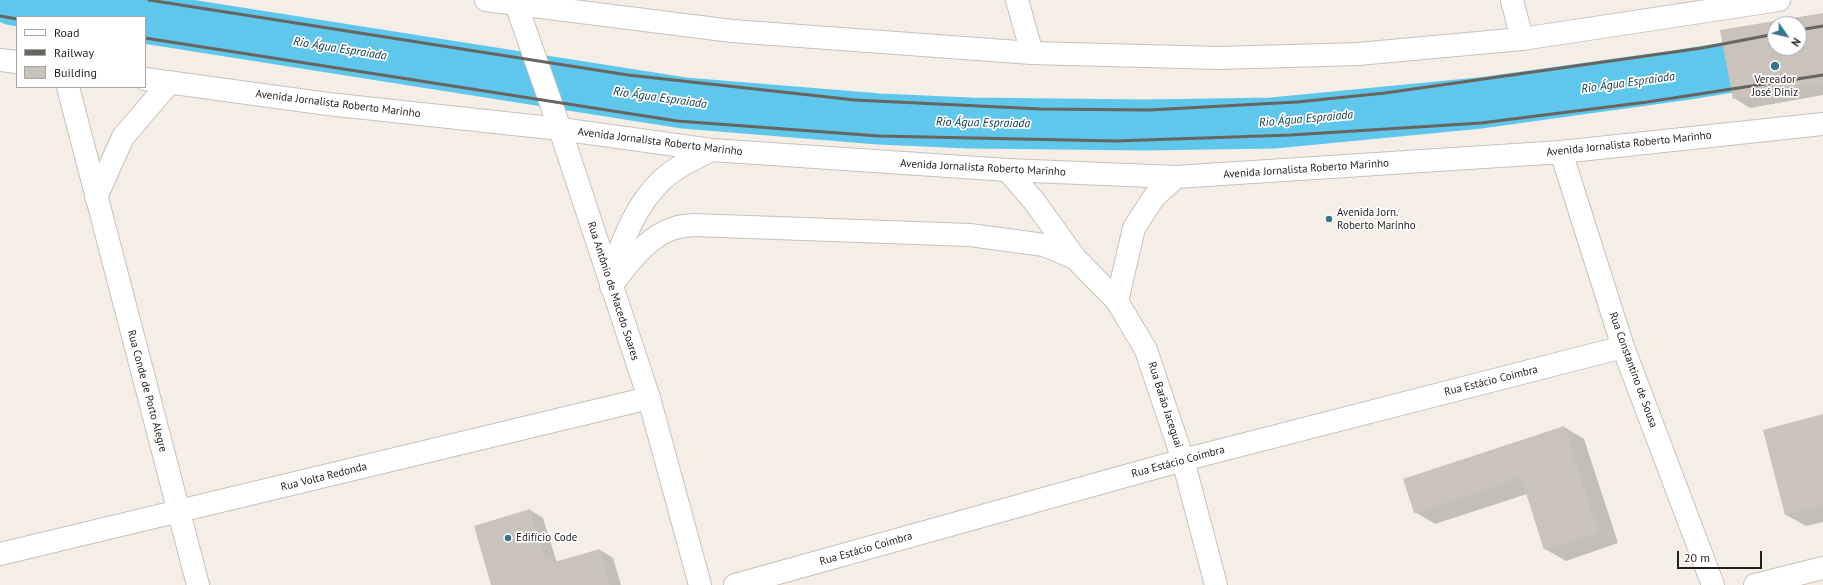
<!DOCTYPE html>
<meta charset="utf-8">
<style>
body{margin:0}
#map{position:relative;width:1823px;height:585px;overflow:hidden;background:#f5eee7;font-family:"PT Sans",sans-serif}
canvas{display:block}
.legend{position:absolute;left:16px;top:16px;width:130px;height:72px;box-sizing:border-box;background:#fff;border:1px solid #a6a5a4;margin:0;padding:5px 7px;list-style:none;font-size:12px;color:#211e1c}
.legend li{display:flex;align-items:center;gap:8px;height:20px}
.legend b{width:20px;border:1px solid #a6a5a4}
.north{position:absolute;left:1767px;top:16px;width:40px;height:40px;box-sizing:border-box;background:#fff;border:1px solid #a6a5a4;border-radius:50%;rotate:124deg;font-size:11px;font-weight:700;line-height:16px;text-align:center;color:#211e1c}
.north::after{content:'';display:block;margin:auto;width:14px;height:18px;background:#37758b;clip-path:polygon(50% 0,100% 100%,50% 72%,0 100%)}
.scale{position:absolute;left:1677px;top:551px;width:85px;height:18px;box-sizing:border-box;border:2px solid #211e1c;border-top:0;padding-left:5px;font-size:12px;line-height:14px;white-space:nowrap;color:#211e1c;-webkit-text-stroke:3px #fff;paint-order:stroke}
</style>
<div id="map">
<canvas width="1823" height="585"></canvas>
<ul class="legend">
<li><b style="height:5px;background:#fff"></b>Road</li>
<li><b style="height:5px;background:#686460"></b>Railway</li>
<li><b style="height:11px;background:#cac3bc"></b>Building</li>
</ul>
<div class="north">N</div>
<div class="scale">20 m</div>
</div>
<script>
const g = document.querySelector('canvas').getContext('2d');
g.lineJoin = 'round';
function fill(path, color) { g.fillStyle = color; g.fill(path, 'evenodd'); }
function trace(path, color, width, dash) { g.strokeStyle = color; g.lineWidth = width; g.lineCap = dash ? 'butt' : 'round'; g.setLineDash(dash || []); g.stroke(path); }
function write(font, color, halo, rows, align = 'center') {
  g.font = font + ' "PT Sans",sans-serif'; g.lineWidth = 3.5; g.setLineDash([]); g.textBaseline = 'middle'; g.strokeStyle = halo; g.fillStyle = color; for (const [text, x, y, turn = 0] of rows) {
    g.save(); g.translate(x, y); g.rotate((+turn || 0) * Math.PI / 180); g.textAlign = isNaN(turn) ? turn : align; if (halo) g.strokeText(text, 0, 0); g.fillText(text, 0, 0); g.restore();
  }
}
const shadow = new Path2D(`
 M1823,14V95L1750,108L1734,98L1721,31ZM1775,24H1799V48H1775Z
 M1823,415V522L1806,526L1786,515Z
 M1564,427L1584,439L1618,543L1566,561L1545,549L1527,494L1435,524L1415,512Z
 M530,510L543,518L557,563L600,550L613,558L621,585H492Z`);
const river = new Path2D(`
 M13,0L138,17
 M145,18L684,103L879,119L969,123L1145,125L1273,123L1480,103L1682,75L1823,52`);
const building = new Path2D(`
 M1823,13V83L1733,99L1720,30ZM1775,24H1799V48H1775Z
 M1823,414V505L1785,515L1763,430Z
 M1564,426L1598,532L1544,550L1521,477L1414,513L1403,479Z
 M530,509L544,557L554,562L600,549L610,585H491L474,526Z`);
const street = new Path2D(`
 M1017,0L1032,53
 M1512,0L1522,39
 M68,87L198,585
 M1561,152L1623,347L1713,585
 M96,197L123,137L170,82
 M1117,301L1146,350L1183,460L1216,585
 M0,554L649,398
 M735,585L1183,460L1623,347
 M1755,585L1823,568`);
const secondary = new Path2D(`
 M516,4L560,129L649,398L700,585`);
const primary = new Path2D(`
 M486,0L732,31L1032,53L1219,58L1358,54L1522,39L1779,0
 M0,60L17,62
 M145,79L328,104L560,129L712,150L1007,170L1176,177L1561,152L1823,124
 M1007,170L1034,201L1075,258L1117,301
 M610,277C623,241 633,208 662,180C676,167 695,158 712,150
 M611,286C628,264 647,236 675,228C680,226 687,226 693,225L970,235L1044,245L1075,258
 M1117,301L1134,228L1154,197L1176,177`);
const rail = new Path2D(`
 M149,0L628,75L855,100L1041,109L1149,110L1297,102L1385,93L1702,48L1775,34
 M0,16L17,19
 M1799,30L1823,26
 M145,38L677,121L879,136L1115,141L1291,135L1481,123L1647,102L1823,75`);
const markers = [
 [1775,66,5,"#37758b"],
 [1329,219,4,"#37758b"],
 [508,538,4,"#37758b"]
];
const poiNames = [
 ["Vereador",1775,80,"center"],
 ["José Diniz",1775,93,"center"],
 ["Avenida Jorn.",1337,213],
 ["Roberto Marinho",1337,226],
 ["Edifício Code",516,538]
];
const streetNames = [
 ["Avenida Jornalista Roberto Marinho",338,104,7],
 ["Avenida Jornalista Roberto Marinho",660,142,7],
 ["Avenida Jornalista Roberto Marinho",1629,144,-6],
 ["Avenida Jornalista Roberto Marinho",983,168,3],
 ["Avenida Jornalista Roberto Marinho",1306,169,-4],
 ["Rua Antônio de Macedo Soares",613,291,72],
 ["Rua Constantino de Sousa",1633,370,70],
 ["Rua Estácio Coimbra",1491,381,-14],
 ["Rua Conde de Porto Alegre",147,391,75],
 ["Rua Barão Jaceguai",1165,405,72],
 ["Rua Estácio Coimbra",1178,462,-15],
 ["Rua Volta Redonda",324,477,-14],
 ["Rua Estácio Coimbra",866,549,-16]
];
const waterNames = [
 ["Rio Água Espraiada",340,49,9],
 ["Rio Água Espraiada",1628,83,-8],
 ["Rio Água Espraiada",660,98,8],
 ["Rio Água Espraiada",1306,119,-5],
 ["Rio Água Espraiada",983,123,1]
];
fill(shadow, '#0003');
trace(river, '#60c7ec', 51);
fill(building, '#cac3bc');
trace(street, '#c8c1bb', 24);
trace(secondary, '#c8c1bb', 24);
trace(primary, '#c8c1bb', 24);
trace(street, '#fff', 22);
trace(secondary, '#fff', 22);
trace(primary, '#fff', 22);
trace(rail, '#686460', 3);
for (const [x, y, r, color] of markers) { const dot = new Path2D(); dot.arc(x, y, r, 0, 2 * Math.PI); g.fillStyle = color; g.fill(dot); trace(dot, '#fff', 1.5); }
write('11px', '#211e1c', '#fff', poiNames, 'left');
write('11px', '#211e1c', '#fff', streetNames);
write('italic 12px', '#053645', '#fff', waterNames);
</script>
